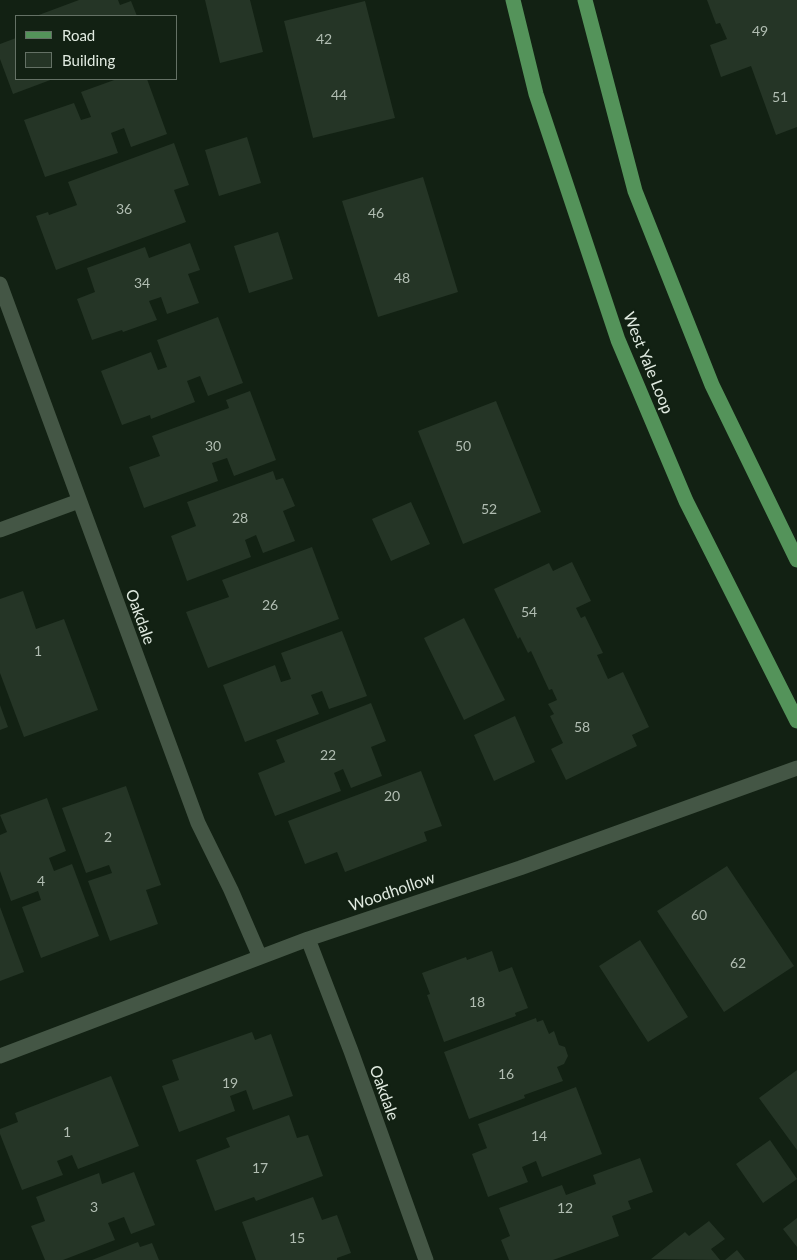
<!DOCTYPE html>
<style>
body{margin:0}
#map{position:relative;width:797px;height:1260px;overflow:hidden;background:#122113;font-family:Lato,sans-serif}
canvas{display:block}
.legend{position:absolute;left:15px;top:15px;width:162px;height:65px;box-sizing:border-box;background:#122113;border:1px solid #647165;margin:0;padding:6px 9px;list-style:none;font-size:15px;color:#e0eae0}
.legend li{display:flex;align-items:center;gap:10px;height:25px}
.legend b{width:25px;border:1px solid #647165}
</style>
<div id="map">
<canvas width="797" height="1260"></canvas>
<ul class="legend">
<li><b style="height:6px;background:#54935a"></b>Road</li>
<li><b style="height:14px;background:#253526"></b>Building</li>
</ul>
</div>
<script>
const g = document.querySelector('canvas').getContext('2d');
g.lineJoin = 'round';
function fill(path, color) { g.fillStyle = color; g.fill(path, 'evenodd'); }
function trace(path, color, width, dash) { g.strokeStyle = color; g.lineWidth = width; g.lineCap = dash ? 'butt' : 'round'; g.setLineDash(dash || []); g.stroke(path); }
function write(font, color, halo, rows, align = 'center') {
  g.font = font + ' Lato,sans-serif'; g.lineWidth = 4; g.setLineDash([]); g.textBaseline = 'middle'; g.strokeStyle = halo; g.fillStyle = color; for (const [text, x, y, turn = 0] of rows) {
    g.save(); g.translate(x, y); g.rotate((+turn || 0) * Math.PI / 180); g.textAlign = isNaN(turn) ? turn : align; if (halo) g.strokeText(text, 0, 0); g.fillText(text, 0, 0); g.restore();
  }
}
const building = new Path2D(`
 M79,0H118L120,5L131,1L137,16H36Z
 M205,0H250L263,52L220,63Z
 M707,0H797V127L776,135L751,66L721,77L710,45L727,39L720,23L716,24Z
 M365,1L395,118L313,138L284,21Z
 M16,38V79H53L13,94L0,59V44Z
 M117,79H147L167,134L131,147L124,128L111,133L118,153L45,177L24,120L74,103L81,120L91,117L81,92Z
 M247,137L261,183L219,196L205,150Z
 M174,143L189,185L174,190L186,222L56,270L36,216L48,212L49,215L77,205L68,182Z
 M423,177L458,292L378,317L342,201Z
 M278,232L293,279L249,293L234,246Z
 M190,243L200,270L188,274L199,303L167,314L161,297L149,301L157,320L123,332L122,330L92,340L77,299L95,292L87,268L145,247L149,258Z
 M218,317L243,383L208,396L200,376L187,381L195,402L151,419L150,415L122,425L101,371L151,352L158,370L167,367L157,340Z
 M250,391L276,460L234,476L227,458L212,463L218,481L144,508L129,467L160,456L152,436L229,408L226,400Z
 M496,401L541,512L463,544L418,431Z
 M273,471L276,480L283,478L295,506L283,511L295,541L263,553L256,535L245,540L251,557L187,581L171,536L196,526L187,502Z
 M411,502L430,544L391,561L372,519Z
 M312,547L339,619L208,668L186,612L229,597L222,580Z
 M572,562L591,601L576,608L581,618L585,616L603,653L597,655L608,679L623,672L649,727L632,735L637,746L566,780L551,749L563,743L550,716L554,714L548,704L557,700L552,689L549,690L531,651L528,653L520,637L518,639L494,589L549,563L553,571Z
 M23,591L36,629L64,619L98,710L24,737L0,673V599Z
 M464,618L505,700L464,720L424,638Z
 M342,631L367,696L329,709L322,691L311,695L319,714L245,742L223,685L275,665L281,682L291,679L281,653Z
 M371,703L386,741L371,747L382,776L351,788L343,769L334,773L341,791L275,816L258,773L285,762L276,740Z
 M0,705L8,727L0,730Z
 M515,716L535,762L494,781L474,735Z
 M421,771L442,826L424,832L427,841L345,872L337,852L305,864L288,821Z
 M126,786L161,885L146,890L158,924L110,941L88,881L112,873L109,865L86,873L62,808Z
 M47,798L66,851L49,858L54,871L72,864L99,936L41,958L22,907L41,900L38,891L11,901L0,871V835L7,832L0,815Z
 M727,866L794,966L724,1012L657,911Z
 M0,907L24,972L0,981Z
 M640,940L688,1017L648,1042L599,966Z
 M492,951L499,972L512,967L528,1008L515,1013L516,1016L444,1042L427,995L430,994L422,973L466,957L467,960Z
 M536,1018L537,1022L543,1020L549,1034L554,1031L559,1045L565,1047L568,1056L564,1064L557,1067L563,1081L524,1095L525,1098L469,1119L444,1052Z
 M252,1032L255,1040L271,1034L293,1096L253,1110L246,1090L230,1096L235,1111L179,1132L162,1086L179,1080L172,1060Z
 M797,1070V1150L759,1098Z
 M111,1076L139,1146L78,1169L72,1155L57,1161L63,1175L22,1190L0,1134V1129L18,1122L15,1113Z
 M576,1087L602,1154L542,1177L536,1161L522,1167L528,1182L488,1197L472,1154L487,1148L478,1124Z
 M289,1115L297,1138L308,1135L323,1176L256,1201L254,1197L215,1211L196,1160L230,1147L226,1138Z
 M770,1140L797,1179L763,1203L736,1164Z
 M640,1158L653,1192L628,1201L631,1209L612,1216L619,1236L553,1260H509L501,1240L510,1236L499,1208L562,1185L566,1195L596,1184L593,1175Z
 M134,1172L155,1225L131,1234L124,1217L108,1223L115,1240L63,1260H45L31,1226L45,1221L36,1197L99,1173L102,1184Z
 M313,1197L322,1220L337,1215L351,1253L337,1258V1260H256L242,1222Z
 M797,1218V1247L783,1229Z
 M709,1221L725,1239L711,1249L720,1260L651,1259L685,1232L689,1236Z
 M138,1242L140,1247L152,1243L159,1260H92Z
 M737,1250L745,1260H725Z`);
const minor = new Path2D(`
 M0,284L198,823L231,890L260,957
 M0,530L79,501
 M308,939L351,1051L426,1260
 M0,1056L308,939L520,868L797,768`);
const major = new Path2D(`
 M513,0L536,94L618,340L686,501L797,721
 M585,0L635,191L712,385L797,560`);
const numberNames = [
 ["49",760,31],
 ["42",324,39],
 ["44",339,95],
 ["51",780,97],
 ["36",124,209],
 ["46",376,213],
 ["48",402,278],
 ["34",142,283],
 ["30",213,446],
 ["50",463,446],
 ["52",489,509],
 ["28",240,518],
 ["26",270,605],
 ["54",529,612],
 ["1",38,651],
 ["58",582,727],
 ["22",328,755],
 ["20",392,796],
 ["2",108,837],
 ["4",41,881],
 ["60",699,915],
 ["62",738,963],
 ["18",477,1002],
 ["16",506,1074],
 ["19",230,1083],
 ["1",67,1132],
 ["14",539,1136],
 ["17",260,1168],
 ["3",94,1207],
 ["12",565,1208],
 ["15",297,1238]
];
const streetNames = [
 ["West Yale Loop",648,363,68],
 ["Oakdale",140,617,70],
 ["Woodhollow",392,892,-19],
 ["Oakdale",384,1093,70]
];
fill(building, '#253526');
trace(minor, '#445645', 15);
trace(major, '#54935a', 15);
write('14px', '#b1bdb2', null, numberNames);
write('16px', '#e0eae0', '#122113', streetNames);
</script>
